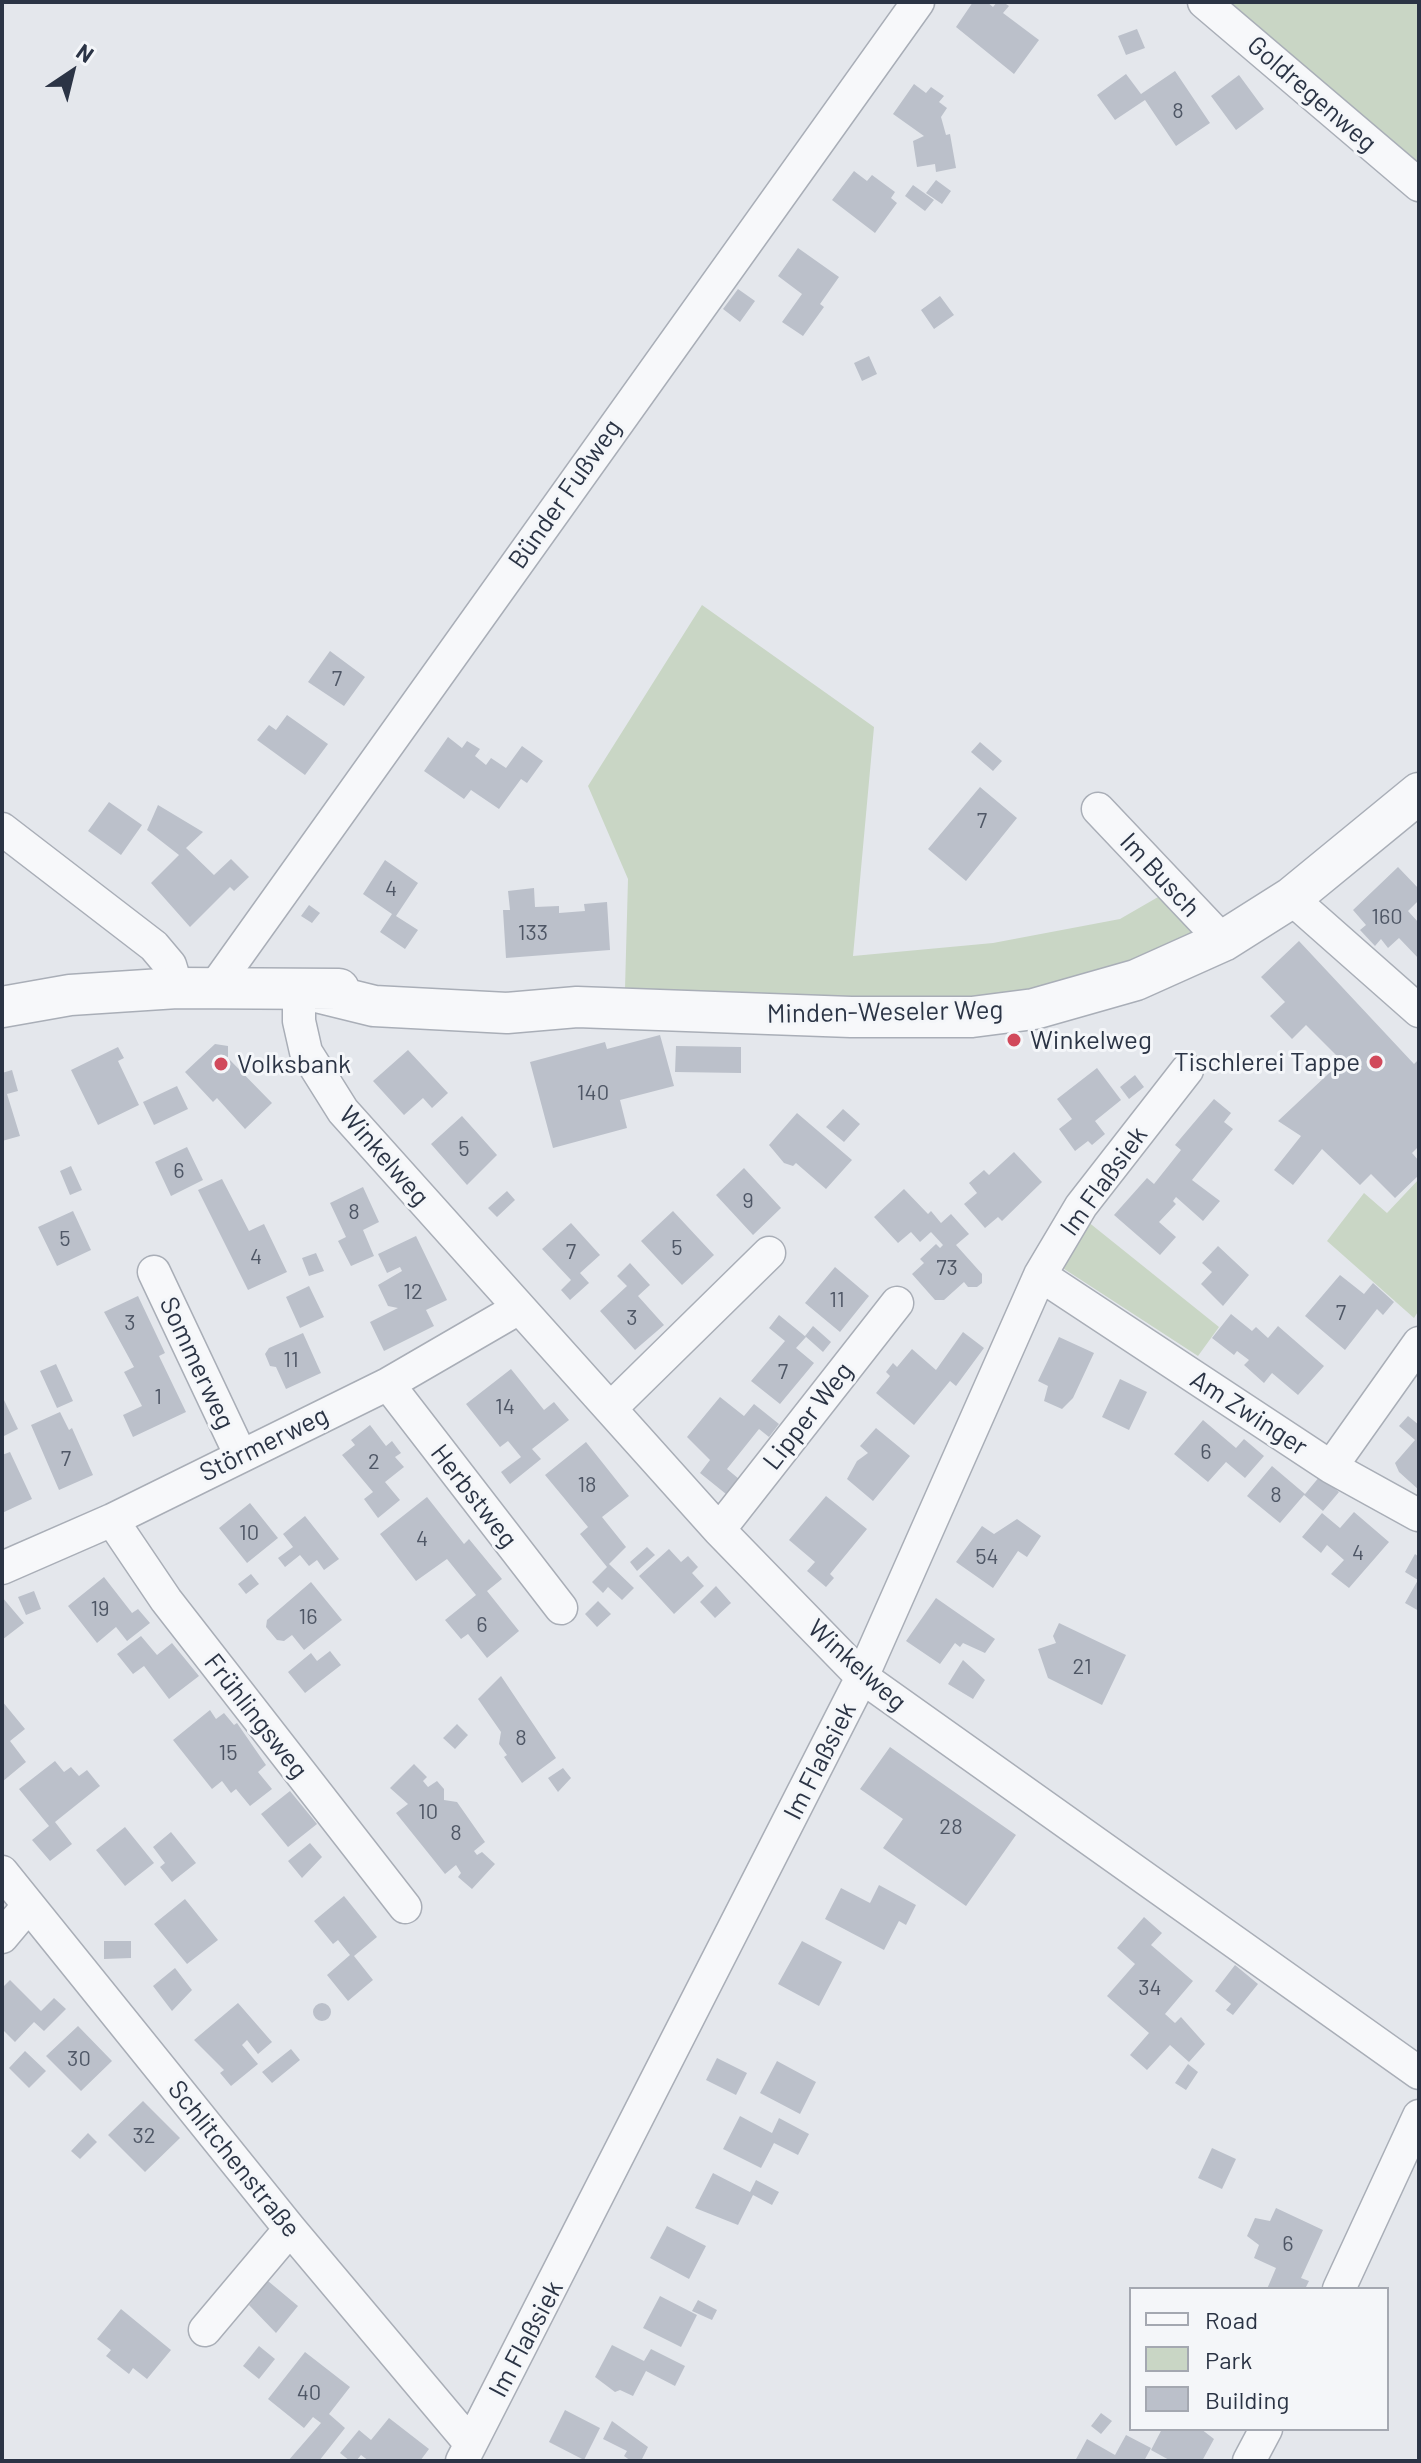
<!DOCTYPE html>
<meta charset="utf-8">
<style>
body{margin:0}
#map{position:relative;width:1421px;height:2463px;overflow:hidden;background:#e4e7ec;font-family:Barlow,sans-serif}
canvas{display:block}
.frame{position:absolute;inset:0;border:4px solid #2b3445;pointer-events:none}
.legend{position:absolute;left:1129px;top:2287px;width:260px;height:144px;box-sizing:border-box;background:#f4f6f9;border:2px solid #a4a8b1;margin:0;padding:10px 14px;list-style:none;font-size:24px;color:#2b3445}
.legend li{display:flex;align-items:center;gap:16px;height:40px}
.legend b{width:40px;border:2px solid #a4a8b1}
.north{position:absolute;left:32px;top:32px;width:80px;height:80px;-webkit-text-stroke:6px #f4f6f9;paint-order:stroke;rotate:35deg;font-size:22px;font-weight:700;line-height:32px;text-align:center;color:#2b3445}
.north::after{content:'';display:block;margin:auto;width:28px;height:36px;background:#2b3445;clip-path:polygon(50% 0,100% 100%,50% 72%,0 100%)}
</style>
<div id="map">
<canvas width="1421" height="2463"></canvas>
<div class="frame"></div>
<ul class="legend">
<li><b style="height:10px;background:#f7f8fa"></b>Road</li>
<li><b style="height:22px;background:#c9d6c5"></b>Park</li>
<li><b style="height:22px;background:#bbc0ca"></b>Building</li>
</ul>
<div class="north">N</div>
</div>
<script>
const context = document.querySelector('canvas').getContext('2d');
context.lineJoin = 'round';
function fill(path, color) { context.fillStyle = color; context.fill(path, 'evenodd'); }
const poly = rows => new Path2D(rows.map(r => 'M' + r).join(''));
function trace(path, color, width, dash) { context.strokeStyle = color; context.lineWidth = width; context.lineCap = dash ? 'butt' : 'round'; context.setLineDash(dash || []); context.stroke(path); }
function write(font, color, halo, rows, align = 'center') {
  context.font = font + ' Barlow,sans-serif'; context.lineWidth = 6; context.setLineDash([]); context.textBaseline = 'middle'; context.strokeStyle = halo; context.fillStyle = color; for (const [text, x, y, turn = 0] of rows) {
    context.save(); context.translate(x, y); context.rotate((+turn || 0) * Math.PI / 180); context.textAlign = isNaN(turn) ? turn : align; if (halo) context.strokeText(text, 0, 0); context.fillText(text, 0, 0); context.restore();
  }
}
const green = poly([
 [1229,2,1419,2,1419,169],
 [702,605,874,727,853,956,993,943,1120,919,1165,893,1202,934,1061,988,967,1002,849,1002,625,989,628,879,588,786],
 [1419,1179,1419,1310,1414,1318,1327,1241,1364,1193,1387,1213],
 [1087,1221,1219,1327,1198,1356,1055,1263]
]);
const building = poly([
 [973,2,987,2,993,7,997,2,1003,2,1009,6,1003,13,1039,40,1014,74,956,27],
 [1137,29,1145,48,1126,55,1118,36],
 [1175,71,1210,123,1176,146,1145,100,1115,120,1097,95,1126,74,1141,94],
 [1239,75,1264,109,1236,130,1211,96],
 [914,84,926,93,931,87,944,96,939,102,947,108,941,117,946,135,950,134,956,168,936,172,935,164,917,167,913,141,924,136,893,114],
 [854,171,867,181,872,175,895,192,891,198,897,203,875,233,832,200],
 [936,180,951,191,942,204,926,193],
 [913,185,934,200,925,211,905,196],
 [798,248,839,277,820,304,824,307,803,336,782,322,802,294,778,276],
 [738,289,755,301,740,322,723,309],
 [940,296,954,315,934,329,921,310],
 [869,356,877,374,862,381,854,363],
 [330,651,365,677,344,706,308,682],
 [287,715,328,744,305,775,257,740,269,725,276,730],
 [448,737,462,748,467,741,480,749,475,756,486,765,491,758,506,768,522,746,543,761,527,783,521,779,499,809,471,790,464,799,424,771],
 [980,742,1002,761,993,771,971,752],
 [980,787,1017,818,966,881,928,849],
 [109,802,142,825,121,855,88,831],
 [158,805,203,832,186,848,214,875,231,859,249,877,234,891,230,887,190,927,151,883,179,855,147,830],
 [385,860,418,883,396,916,418,930,405,949,380,932,392,914,363,894],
 [1398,867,1419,889,1419,900,1408,911,1419,923,1419,959,1399,938,1388,948,1381,939,1375,946,1360,930,1366,925,1353,910],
 [534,888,535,907,559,906,559,913,585,911,584,904,607,902,610,950,506,958,503,910,510,910,508,891],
 [309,905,320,913,312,923,301,916],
 [1299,941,1414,1064,1419,1059,1419,1146,1412,1153,1419,1161,1419,1175,1395,1198,1371,1174,1360,1185,1322,1149,1293,1185,1274,1170,1301,1136,1278,1121,1342,1061,1306,1025,1292,1039,1270,1016,1285,1002,1261,977],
 [660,1035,674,1086,620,1100,627,1128,553,1148,530,1062,605,1042,607,1049],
 [215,1044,228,1046,228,1058,272,1103,245,1129,217,1098,213,1102,185,1072],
 [676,1046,741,1047,741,1073,675,1072],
 [118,1047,124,1058,118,1061,139,1105,98,1125,71,1070],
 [408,1050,448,1093,432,1108,423,1098,404,1115,373,1081],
 [1097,1068,1121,1100,1095,1121,1105,1134,1092,1145,1088,1141,1075,1151,1059,1129,1072,1119,1057,1099],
 [12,1070,18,1091,7,1094,20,1136,2,1141,2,1073],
 [1135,1075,1144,1087,1129,1099,1120,1087],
 [177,1086,188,1109,154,1125,143,1102],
 [1214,1099,1231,1113,1224,1122,1233,1129,1192,1180,1220,1201,1203,1221,1176,1197,1173,1201,1176,1204,1159,1222,1176,1237,1160,1255,1114,1215,1147,1178,1154,1184,1181,1150,1175,1145],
 [843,1109,860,1124,844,1142,826,1127],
 [797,1113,852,1160,826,1189,796,1163,793,1166,784,1163,769,1145],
 [462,1116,497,1155,467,1185,431,1144],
 [187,1147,203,1180,171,1196,155,1162],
 [1014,1152,1042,1182,1002,1221,998,1217,985,1228,964,1204,977,1193,969,1183,984,1170,989,1175],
 [71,1166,82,1190,70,1195,60,1171],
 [744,1168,781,1208,753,1235,716,1195],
 [222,1179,249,1231,264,1224,287,1272,248,1290,198,1190],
 [363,1187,379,1222,363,1230,374,1256,351,1266,338,1241,346,1237,330,1203],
 [904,1189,928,1214,931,1211,941,1223,951,1214,969,1234,956,1245,982,1274,982,1283,977,1287,968,1287,964,1282,944,1300,935,1300,912,1274,924,1263,920,1259,936,1244,940,1248,943,1245,931,1232,920,1242,911,1232,898,1243,874,1217],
 [507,1191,515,1200,497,1217,488,1208],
 [73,1211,91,1250,57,1266,38,1227],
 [673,1211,714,1255,682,1285,641,1241],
 [571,1223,600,1255,580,1273,589,1283,570,1300,561,1290,571,1280,542,1249],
 [416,1236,447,1300,426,1310,434,1326,384,1351,370,1322,398,1308,388,1306,378,1285,402,1271,400,1267,387,1273,378,1254],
 [1218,1246,1249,1275,1223,1306,1201,1284,1212,1272,1202,1263],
 [316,1253,324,1271,309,1276,302,1258],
 [630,1263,650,1285,638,1296,664,1325,635,1350,600,1311,627,1286,617,1276],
 [835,1267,869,1296,840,1332,805,1303],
 [1340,1275,1364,1294,1373,1283,1394,1302,1383,1315,1377,1309,1345,1350,1305,1316],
 [309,1286,324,1317,300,1328,286,1297],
 [138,1296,165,1353,159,1356,186,1412,133,1437,123,1415,142,1406,124,1372,134,1367,104,1312],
 [1231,1314,1252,1331,1256,1327,1268,1338,1278,1326,1324,1366,1298,1395,1272,1373,1264,1383,1244,1365,1249,1360,1237,1351,1234,1355,1212,1338],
 [779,1315,806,1337,796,1348,814,1363,780,1404,751,1381,785,1341,769,1328],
 [813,1326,831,1342,823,1352,805,1336],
 [963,1332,984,1348,956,1386,950,1381,914,1425,876,1393,890,1376,886,1372,893,1363,897,1367,912,1349,936,1370],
 [303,1333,321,1373,286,1389,276,1367,270,1366,265,1354,269,1348],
 [1059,1337,1094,1353,1073,1398,1062,1409,1044,1401,1048,1386,1038,1381],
 [56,1364,73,1401,57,1408,40,1371],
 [511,1369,544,1410,554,1402,569,1420,532,1449,541,1459,510,1484,501,1472,521,1457,508,1441,500,1447,466,1404],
 [1120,1379,1147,1392,1129,1430,1102,1417],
 [720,1397,744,1416,754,1404,779,1424,769,1437,759,1429,727,1469,739,1479,726,1494,700,1473,710,1460,687,1437],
 [4,1400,18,1429,2,1437,2,1401],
 [60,1412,69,1430,72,1428,93,1475,59,1490,31,1425],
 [1408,1416,1419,1425,1419,1490,1399,1472,1395,1463,1415,1440,1399,1426],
 [1203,1420,1236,1448,1244,1439,1264,1456,1245,1478,1226,1462,1208,1482,1174,1454],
 [370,1425,386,1446,392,1441,401,1453,395,1457,404,1467,385,1482,400,1500,378,1518,364,1499,373,1492,342,1455,355,1445,351,1440],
 [876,1428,910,1456,873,1501,847,1479,857,1461,868,1453,860,1446],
 [586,1442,629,1496,602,1517,626,1547,609,1564,634,1588,622,1600,608,1587,603,1593,592,1582,607,1567,580,1534,588,1527,545,1475],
 [10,1452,32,1499,2,1513,2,1455],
 [1272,1466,1305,1494,1320,1476,1339,1492,1323,1511,1304,1495,1280,1523,1247,1496],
 [826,1496,867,1529,830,1574,834,1578,826,1587,807,1571,815,1562,789,1540],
 [427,1497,464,1544,469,1539,502,1579,487,1591,519,1631,487,1658,468,1634,461,1639,445,1620,476,1595,447,1559,416,1581,380,1534],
 [250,1503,278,1538,247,1563,219,1528],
 [1354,1512,1389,1542,1349,1588,1331,1574,1344,1560,1327,1545,1321,1553,1302,1537,1322,1513,1340,1528],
 [305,1516,339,1559,324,1570,317,1560,309,1566,300,1555,285,1567,278,1558,293,1547,283,1534],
 [1017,1519,1041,1536,1027,1557,1018,1551,993,1588,956,1562,982,1526,994,1534],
 [647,1547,655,1555,637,1571,630,1562],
 [669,1549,681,1562,688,1556,698,1567,692,1573,704,1586,674,1614,639,1576],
 [1415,1554,1419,1557,1419,1611,1405,1603,1418,1580,1405,1572],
 [251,1574,259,1584,246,1594,238,1584],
 [104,1577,132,1613,138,1609,150,1623,127,1641,116,1627,97,1643,68,1606],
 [311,1582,342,1620,304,1650,292,1635,284,1641,277,1640,266,1627,267,1620],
 [716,1586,731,1603,715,1618,700,1602],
 [34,1591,41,1609,26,1615,18,1597],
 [2,1597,24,1623,2,1640],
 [936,1598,995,1639,985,1653,963,1643,960,1647,955,1643,940,1664,906,1641],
 [598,1601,611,1614,597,1627,585,1614],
 [1059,1623,1126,1655,1102,1705,1048,1678,1038,1649,1056,1643,1053,1636],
 [141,1636,157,1655,172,1643,199,1676,169,1699,144,1666,133,1674,117,1654],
 [330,1651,341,1665,305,1693,288,1672,311,1653,317,1661],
 [963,1660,985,1680,973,1699,948,1684],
 [501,1676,556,1758,522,1783,504,1757,507,1755,499,1744,501,1732,478,1699],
 [2,1701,25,1729,10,1741,26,1762,2,1782],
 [210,1710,216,1719,224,1713,234,1725,237,1723,266,1765,258,1772,272,1789,250,1806,236,1789,231,1793,222,1781,212,1789,173,1740],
 [457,1724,468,1735,455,1749,443,1738],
 [890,1747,1016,1835,966,1906,883,1848,903,1819,860,1789],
 [55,1761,64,1772,71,1767,79,1776,87,1770,100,1786,55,1822,72,1844,50,1861,32,1840,49,1826,19,1789],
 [414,1764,427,1777,423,1781,428,1787,437,1781,444,1789,444,1800,457,1802,485,1842,474,1851,477,1855,482,1852,495,1864,472,1889,458,1877,461,1873,456,1865,445,1874,396,1813,408,1804,390,1788],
 [563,1768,571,1778,558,1792,548,1778],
 [290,1791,317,1824,288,1847,261,1814],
 [125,1827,154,1863,125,1886,96,1850],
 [171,1832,196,1863,172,1882,160,1867,165,1863,153,1847],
 [310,1843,322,1857,302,1878,288,1861],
 [879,1885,916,1905,906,1925,899,1921,884,1950,825,1919,841,1888,870,1903],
 [344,1896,377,1937,354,1956,373,1980,348,2001,327,1975,350,1955,338,1940,333,1944,314,1921],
 [185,1899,218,1940,187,1964,154,1924],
 [1144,1917,1162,1933,1151,1945,1193,1981,1165,2014,1175,2023,1181,2017,1205,2044,1189,2062,1170,2045,1147,2070,1130,2055,1149,2033,1107,1996,1135,1964,1117,1948],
 [104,1941,131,1941,131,1958,104,1959],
 [802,1941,842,1962,819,2006,778,1984],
 [1235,1965,1258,1984,1233,2015,1226,2010,1231,2004,1215,1991],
 [175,1968,192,1990,172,2011,153,1986],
 [10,1980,41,2011,54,1998,66,2009,44,2031,34,2022,15,2042,2,2029,2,1988],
 [238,2003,272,2042,258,2054,247,2040,242,2045,258,2064,231,2086,220,2073,224,2070,194,2040],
 '313 2012a9 9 0 1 1 18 0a9 9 0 1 1-18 0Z',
 [78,2026,112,2061,81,2091,46,2056],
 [291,2049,300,2060,272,2083,262,2072],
 [25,2051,46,2071,29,2088,9,2068],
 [717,2058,747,2073,736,2095,706,2080],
 [777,2061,816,2082,800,2114,760,2093],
 [1188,2064,1198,2072,1186,2090,1175,2083],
 [143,2101,180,2138,145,2172,108,2135],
 [740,2116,772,2133,779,2118,809,2134,798,2155,774,2143,761,2168,723,2149],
 [88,2133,97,2142,80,2159,71,2151],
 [1212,2148,1236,2159,1222,2189,1198,2178],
 [713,2173,750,2192,756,2180,779,2192,772,2205,753,2195,738,2225,695,2208],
 [1276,2208,1323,2230,1301,2278,1309,2281,1305,2289,1267,2289,1276,2268,1254,2258,1259,2245,1247,2236,1255,2218,1270,2221],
 [667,2226,706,2246,689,2279,650,2258],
 [268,2281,298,2306,276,2333,249,2305],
 [660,2296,697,2315,681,2347,643,2328],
 [698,2300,717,2310,712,2320,692,2311],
 [121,2309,171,2350,147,2379,133,2368,129,2374,106,2356,111,2350,97,2339],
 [612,2345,644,2361,651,2349,685,2366,675,2386,646,2371,633,2396,620,2390,615,2392,595,2377],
 [259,2346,275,2359,259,2379,243,2366],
 [305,2352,350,2387,329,2414,345,2428,319,2461,288,2461,321,2423,313,2417,304,2428,268,2399],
 [565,2410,600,2428,584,2460,549,2442],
 [1101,2413,1112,2421,1101,2434,1091,2426],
 [389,2418,429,2449,420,2461,369,2461,361,2455,356,2461,350,2461,340,2453,359,2430,371,2440],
 [612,2421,648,2447,641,2461,631,2461,624,2456,627,2451,603,2439],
 [1162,2429,1201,2429,1214,2439,1202,2461,1171,2461,1151,2450],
 [1126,2435,1151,2448,1144,2461,1075,2461,1087,2439,1115,2455]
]);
const minor = poly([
 [1204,2,1419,185],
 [1098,809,1223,941],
 [2,829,154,946,170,965,177,988],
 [1291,898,1419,1011],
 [214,988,918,2],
 [299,991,299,1021,306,1052,343,1111,719,1530,862,1677,1419,2073],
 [154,1272,240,1454],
 [1040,1275,1331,1467,1419,1343],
 [388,1384,561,1608],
 [611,1408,769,1253],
 [1331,1467,1418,1515],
 [112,1520,166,1600,405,1907],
 [719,1530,897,1303],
 [2,1568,112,1520,388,1384,519,1308],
 [2,1872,290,2229,470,2443],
 [2,1937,28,1906],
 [1339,2289,1419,2116],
 [205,2330,290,2229],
 [462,2461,862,1677,1040,1275,1081,1206,1187,1070],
 [1249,2461,1266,2429]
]);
const tertiary = poly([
 [313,991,374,1006,507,1013,577,1007,851,1017,972,1017,1034,1009,1136,980,1223,941,1291,898,1419,793],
 [2,1007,70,995,177,988,339,989]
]);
const markers = [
 [1014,1040,8,"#d1495b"],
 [1376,1062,8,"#d1495b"],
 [221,1064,8,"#d1495b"]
];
const numberNames = [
 ["8",1178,111],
 ["7",337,679],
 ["7",982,821],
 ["4",391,889],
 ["160",1387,917],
 ["133",533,933],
 ["140",593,1093],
 ["5",464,1149],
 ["6",179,1171],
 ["9",748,1201],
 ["8",354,1212],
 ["5",65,1239],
 ["5",677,1248],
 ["7",571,1252],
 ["4",256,1257],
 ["73",947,1268],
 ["12",413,1292],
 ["11",837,1300],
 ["7",1341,1313],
 ["3",632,1318],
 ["3",130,1323],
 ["11",291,1360],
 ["7",783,1372],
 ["1",158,1397],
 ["14",505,1407],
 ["6",1206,1452],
 ["7",66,1459],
 ["2",374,1462],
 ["18",587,1485],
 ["8",1276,1495],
 ["10",249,1533],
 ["4",422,1539],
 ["4",1358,1553],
 ["54",987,1557],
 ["19",100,1609],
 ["16",308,1617],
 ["6",482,1625],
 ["21",1082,1667],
 ["8",521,1738],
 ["15",228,1753],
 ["10",428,1812],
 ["28",951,1827],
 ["8",456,1833],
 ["34",1150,1988],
 ["30",79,2059],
 ["32",144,2136],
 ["6",1288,2244],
 ["40",309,2393]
];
const streetNames = [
 ["Goldregenweg",1312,94,41],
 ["Bünder Fußweg",565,494,-55],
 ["Im Busch",1160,875,47],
 ["Minden-Weseler Weg",885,1012,-1],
 ["Winkelweg",384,1156,49],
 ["Im Flaßsiek",1104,1181,-54],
 ["Sommerweg",197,1363,65],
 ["Am Zwinger",1249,1413,33],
 ["Lipper Weg",808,1416,-52],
 ["Störmerweg",264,1444,-26],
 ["Herbstweg",474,1496,52],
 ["Winkelweg",857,1665,42],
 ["Frühlingsweg",256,1716,52],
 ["Im Flaßsiek",820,1761,-63],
 ["Schlitchenstraße",234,2159,51],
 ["Im Flaßsiek",526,2339,-62]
];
const poiNames = [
 ["Winkelweg",1030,1040],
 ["Tischlerei Tappe",1360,1062,"right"],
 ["Volksbank",237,1064]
];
fill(green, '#c9d6c5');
fill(building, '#bbc0ca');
trace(minor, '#a9aeb7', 35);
trace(tertiary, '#a9aeb7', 43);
trace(minor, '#f7f8fa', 32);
trace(tertiary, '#f7f8fa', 40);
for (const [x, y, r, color] of markers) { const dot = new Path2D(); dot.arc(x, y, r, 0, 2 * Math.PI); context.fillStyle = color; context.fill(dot); trace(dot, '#f4f6f9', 3); }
write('22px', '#4f5766', null, numberNames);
write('26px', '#2b3445', '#f4f6f9', streetNames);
write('26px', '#2b3445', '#f4f6f9', poiNames, 'left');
</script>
